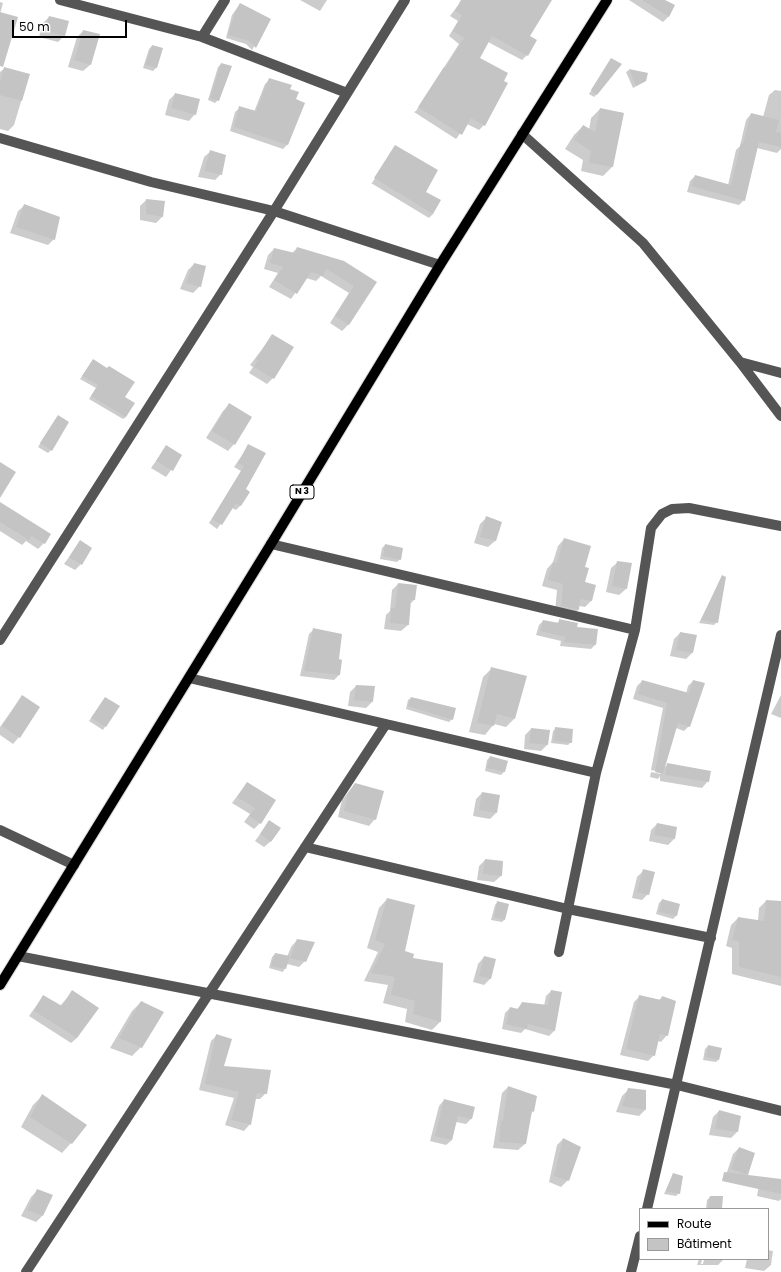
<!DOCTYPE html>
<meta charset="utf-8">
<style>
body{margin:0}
#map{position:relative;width:781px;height:1272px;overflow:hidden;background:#fff;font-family:Poppins,sans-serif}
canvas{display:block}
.legend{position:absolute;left:639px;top:1208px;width:130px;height:52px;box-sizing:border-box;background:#fff;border:1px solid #999;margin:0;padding:5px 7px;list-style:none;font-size:12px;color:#000}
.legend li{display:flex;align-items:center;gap:8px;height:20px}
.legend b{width:20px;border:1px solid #999}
.scale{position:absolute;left:12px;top:20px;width:115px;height:18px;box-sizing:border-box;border:2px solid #000;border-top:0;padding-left:5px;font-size:12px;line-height:14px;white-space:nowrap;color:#000;-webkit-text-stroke:3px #fff;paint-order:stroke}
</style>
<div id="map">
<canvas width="781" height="1272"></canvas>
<ul class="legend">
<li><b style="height:5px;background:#000"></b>Route</li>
<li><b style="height:11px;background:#c4c4c4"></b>Bâtiment</li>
</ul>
<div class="scale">50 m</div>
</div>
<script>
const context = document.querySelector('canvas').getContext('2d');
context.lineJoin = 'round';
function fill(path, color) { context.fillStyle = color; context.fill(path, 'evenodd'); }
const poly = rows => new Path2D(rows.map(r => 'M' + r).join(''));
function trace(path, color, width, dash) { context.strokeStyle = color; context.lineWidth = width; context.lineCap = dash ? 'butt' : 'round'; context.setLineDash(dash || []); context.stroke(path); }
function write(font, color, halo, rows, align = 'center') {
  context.font = font + ' Poppins,sans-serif'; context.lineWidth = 3.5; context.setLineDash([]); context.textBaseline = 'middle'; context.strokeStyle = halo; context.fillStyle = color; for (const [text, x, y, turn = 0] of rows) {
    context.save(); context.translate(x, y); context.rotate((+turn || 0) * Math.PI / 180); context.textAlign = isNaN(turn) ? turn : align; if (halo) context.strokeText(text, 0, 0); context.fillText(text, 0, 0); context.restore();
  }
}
const shadow = poly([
 [300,0,327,0,320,11],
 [462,0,551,0,529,36,527,55,522,60,488,42,478,58,484,125,479,130,467,124,456,139,414,112,416,111,459,44,449,36,458,21,450,16],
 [629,0,663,0,674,5,668,17,663,22],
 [0,2,3,3,0,14],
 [240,4,270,19,252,50,246,44,226,38,232,15],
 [49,17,64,36,58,42,39,37,43,23],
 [83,31,98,35,90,65,83,71,68,67,77,37],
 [152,46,162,49,156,68,153,71,143,68,149,49],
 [611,59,597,94,594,97,589,94],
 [221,64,218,100,215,103,208,100,218,67],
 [5,68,29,75,14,125,8,131,0,129,0,72],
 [629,70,647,73,646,81,633,88,626,72],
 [270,79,289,89,295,100,288,144,283,149,230,131,235,112,240,108,254,112,265,84],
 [775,90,781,91,781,149,777,153,757,148,744,200,739,205,687,192,690,181,695,176,728,185,736,150,740,146,746,120,751,114,763,117,769,95],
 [175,94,195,114,189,121,165,115,169,100],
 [600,109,623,113,612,167,603,176,581,171,583,160,565,149,574,135,583,126,589,130,591,118],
 [395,146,425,192,433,214,429,218,371,183,372,183],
 [211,151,221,174,215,180,198,177,204,157],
 [146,200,164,202,162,217,156,223,140,220,140,206],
 [25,205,54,239,48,245,10,233,18,211],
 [297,248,376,282,348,325,342,331,330,323,349,293,321,276,316,281,306,278,291,299,269,287,278,273,264,269,268,255,274,249,291,254],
 [194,264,200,286,193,293,180,289,188,270],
 [273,335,273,378,267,384,249,373,253,367,250,365],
 [93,360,124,398,126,417,123,419,89,399,96,388,80,379],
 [229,405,234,444,228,451,206,438,223,411],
 [56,419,51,450,48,453,38,447],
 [249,445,244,489,249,492,240,506,236,510,232,508,217,529,209,523,241,471,234,467],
 [166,447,181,456,166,477,151,468],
 [0,504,44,543,38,549,26,541,22,545,0,531],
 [486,518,500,522,495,541,488,547,474,543,480,524],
 [564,539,584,568,584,583,595,586,591,601,585,607,579,606,578,610,572,616,555,612,557,590,542,586,547,569,553,562,558,546],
 [80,542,81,564,75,570,64,564],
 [385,545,400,559,397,562,380,559,382,548],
 [618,562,626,589,619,595,606,592,611,568],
 [722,577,717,622,714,625,699,623],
 [398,584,414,600,410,604,408,625,401,631,384,629,386,615,390,611,392,590],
 [560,620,576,628,595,645,591,649,560,646,561,641,536,635,539,625,543,621,556,624],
 [314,629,338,660,339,675,334,680,300,676,309,634],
 [680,633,696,636,692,653,686,659,670,656,674,639],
 [492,668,514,719,506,727,494,724,485,735,469,732,483,677],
 [642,681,686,694,688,686,693,681,689,726,684,731,676,728,664,768,668,764,708,781,702,788,660,781,660,776,658,779,650,777,651,772,661,774,661,772,651,770,663,708,633,699,637,686],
 [356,686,372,702,366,708,348,706,350,692],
 [781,695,781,718,771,714],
 [22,696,19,737,13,744,0,735,0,727],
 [105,698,118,706,103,730,89,721],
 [411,698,452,719,449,722,406,709,408,700],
 [556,728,571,742,568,745,551,743,553,731],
 [531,729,547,745,541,751,524,749,525,735],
 [490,757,507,761,504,772,501,775,485,771,487,760],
 [247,783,260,823,254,829,244,822,250,814,232,803],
 [355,784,375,819,369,826,338,817,342,800],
 [482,793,496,813,490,819,473,816,476,799],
 [269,822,271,841,264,847,255,841],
 [657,824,674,839,668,845,649,841,651,830],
 [485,860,501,876,494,882,477,880,479,866],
 [643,871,648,894,642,900,632,898,637,877],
 [387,899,403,951,412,959,442,964,440,1022,432,1030,405,1022,407,1009,383,1003,388,985,364,981,378,952,367,948,379,908],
 [662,900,679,904,676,916,673,919,656,914,659,903],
 [766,901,781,902,781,986,732,974,732,948,726,946,731,925,738,918,758,921,759,908],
 [497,903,505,919,502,922,491,920,495,905],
 [297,940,305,961,299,967,287,964,283,972,269,968,272,957,275,954,287,957,291,947],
 [484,957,490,979,484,985,473,982,478,964],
 [73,991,77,1038,71,1043,29,1016,43,996,60,1006],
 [551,991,561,993,554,1031,549,1036,525,1029,521,1033,502,1029,505,1013,510,1008,516,1010,523,1003,544,1006,546,996],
 [640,996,659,1000,662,997,667,1035,661,1042,658,1041,654,1055,648,1061,620,1055,634,1002],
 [141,1002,141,1047,132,1056,110,1048,132,1011],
 [217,1035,223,1067,266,1093,260,1099,255,1099,250,1124,244,1131,225,1125,234,1098,199,1090,211,1041],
 [708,1046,718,1060,716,1062,703,1060,705,1049],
 [508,1087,533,1111,530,1115,525,1144,518,1150,493,1148,502,1093],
 [629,1089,645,1110,639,1116,616,1112,622,1096],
 [42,1096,71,1143,62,1153,21,1127,33,1105],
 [444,1100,474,1107,471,1119,466,1124,456,1122,452,1140,446,1145,430,1141,439,1106],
 [719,1111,737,1132,731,1138,709,1135,713,1117],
 [563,1139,568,1180,561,1187,549,1182,557,1145],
 [739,1148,747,1175,741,1181,726,1175,733,1154],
 [673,1174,679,1193,676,1196,664,1194],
 [781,1180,781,1199,779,1201,757,1196,759,1185],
 [37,1191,52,1196,42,1216,36,1222,21,1216,31,1197],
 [710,1197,721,1209,706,1209,707,1200],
 [768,1250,773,1251,771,1265,764,1271,745,1268,747,1259,768,1259],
 [699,1259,702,1259,701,1264,703,1264,704,1259,724,1259,718,1265,697,1265]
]);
const building = poly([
 [461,0,552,0,530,36,537,40,528,56,492,36,480,58,508,73,504,81,508,83,485,126,471,118,462,135,418,107,444,67,445,68,464,38,453,31,462,15,455,11],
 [642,0,665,0,675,5,669,17],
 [240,3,271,19,256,48,249,41,228,35,235,12],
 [0,12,18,17,3,67,0,66],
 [49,16,69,21,65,36,45,31],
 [83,30,100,34,91,65,74,60],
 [152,45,163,48,157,68,145,65],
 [611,58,622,64,597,95,591,90],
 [221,63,232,66,219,101,210,98],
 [4,67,30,74,22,101,0,95,0,82],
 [629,69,648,73,646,81,636,86],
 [269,78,292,85,290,89,299,92,296,99,305,103,288,145,234,127,239,106,256,111],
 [175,93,200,99,196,115,171,108],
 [600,108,624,113,613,167,589,163,591,151,574,140,583,125,595,132],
 [751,113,779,120,776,132,781,133,781,147,759,142,745,201,691,186,695,175,731,185,741,143,743,144],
 [395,145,438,170,426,192,441,200,433,214,374,178],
 [210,150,226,155,222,175,204,171],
 [146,199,165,201,163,217,146,214],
 [24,204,60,217,55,240,16,227],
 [297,247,344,261,377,282,349,325,335,316,354,286,326,269,323,276,311,272,297,294,274,280,283,267,270,263,274,248,295,253],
 [194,263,206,266,201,287,186,283],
 [272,334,294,347,274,379,254,367,258,360,256,359],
 [93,359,107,368,109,366,135,382,125,397,135,403,126,417,91,396,98,385,82,376],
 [229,403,252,417,235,445,212,431],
 [58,415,69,422,52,451,40,443],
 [248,444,266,453,246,489,250,492,241,506,236,503,222,525,212,519,244,466,238,463],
 [166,445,182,455,173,471,156,461],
 [0,462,16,472,0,498],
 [0,502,51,534,45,544,31,536,29,540,0,522],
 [486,516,502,522,496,541,480,537],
 [564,538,591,546,585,567,589,568,585,582,596,585,592,601,580,599,579,610,561,606,563,584,548,580,553,562,557,563],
 [80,540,92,548,82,565,69,557],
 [385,544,403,548,401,560,383,556],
 [617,561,632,563,627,589,612,586],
 [722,575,726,577,718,623,701,620],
 [398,583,417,585,415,600,411,600,409,625,390,623,391,608,395,608],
 [559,619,578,623,577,627,598,629,596,645,564,642,565,637,540,631,543,620,559,623],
 [313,628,342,634,339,659,342,660,340,675,304,671],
 [680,632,697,635,693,653,676,650],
 [491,667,527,676,515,719,497,714,494,726,477,723],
 [642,680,689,693,693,680,705,683,690,727,678,723,663,774,655,772,667,703,638,694],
 [356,685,375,686,373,702,354,700],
 [22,695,40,707,20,738,2,726],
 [105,697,120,706,106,727,91,718],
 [411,697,456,708,453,720,408,706],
 [555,727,573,729,572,743,554,741],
 [531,728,550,730,548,745,529,743],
 [490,756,508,761,505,772,487,768],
 [667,763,711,771,709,782,665,775],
 [247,782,276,800,261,824,249,816,255,808,237,797],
 [355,783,384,791,376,820,344,811,348,793],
 [482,792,500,795,497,813,479,810],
 [269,820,281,828,271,842,260,834],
 [657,823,677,827,675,839,654,835],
 [485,859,503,861,502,876,483,874],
 [643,869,655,872,649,895,637,892],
 [387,898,415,905,405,951,414,954,413,958,443,963,441,1022,413,1014,415,1001,391,995,395,977,371,973,385,944,375,940],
 [662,899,680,904,677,916,659,912],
 [766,900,781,901,781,977,739,967,739,941,732,940,738,917,764,921],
 [497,901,509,904,505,920,494,917],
 [297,939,315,942,306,962,290,958],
 [275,953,290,956,286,969,271,966],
 [484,956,496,959,491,979,479,976],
 [72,990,99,1008,77,1038,34,1011,43,995,62,1006],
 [551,990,562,992,555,1031,528,1024,527,1029,506,1024,510,1007,518,1009,522,1002,548,1005],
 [639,995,661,1000,662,996,676,1001,668,1036,660,1034,655,1056,626,1049],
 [141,1001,164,1012,142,1048,119,1038],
 [216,1034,232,1039,224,1066,271,1070,267,1094,257,1093,251,1125,231,1120,239,1092,205,1084],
 [708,1045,722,1048,719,1060,706,1057],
 [508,1086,537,1096,534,1112,532,1111,526,1144,499,1142,501,1120,503,1121],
 [628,1088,646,1090,646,1110,622,1106],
 [42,1094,87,1125,72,1144,30,1117],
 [444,1099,475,1107,472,1119,458,1116,452,1140,435,1136],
 [719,1110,741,1116,738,1132,715,1129],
 [563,1138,581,1147,569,1181,554,1176],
 [739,1147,755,1153,748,1175,731,1169],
 [724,1172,781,1179,781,1194,722,1181],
 [673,1173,683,1176,680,1194,666,1191],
 [37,1189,53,1195,43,1216,27,1210],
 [710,1196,723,1196,722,1209,708,1209]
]);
const minor = poly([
 [60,0,202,37,347,93],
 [202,37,225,0],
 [522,134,643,243,740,362,781,416],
 [0,138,151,182,274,211,440,265],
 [740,362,781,373],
 [271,544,635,630],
 [0,640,274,211,405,0],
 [189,678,596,773],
 [0,830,74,865],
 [305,847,568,909,711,938],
 [559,952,596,773,635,630,651,528,662,514,672,509,689,508,781,526],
 [18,956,677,1085,781,1111],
 [647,1209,781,635],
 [26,1272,386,724],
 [631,1272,640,1236]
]);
const major = poly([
 [0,985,271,544,440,265,607,0]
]);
const shields = [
 [302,492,24]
];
const shieldNames = [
 ["N 3",302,492]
];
fill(shadow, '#0003');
fill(building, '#c4c4c4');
trace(major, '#dbdbdb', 12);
trace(minor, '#555', 10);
trace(major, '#000', 10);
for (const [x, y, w] of shields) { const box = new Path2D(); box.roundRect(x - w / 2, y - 7, w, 14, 3); context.fillStyle = '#fff'; context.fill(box); trace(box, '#000', 1); }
write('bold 9px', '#000', null, shieldNames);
</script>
